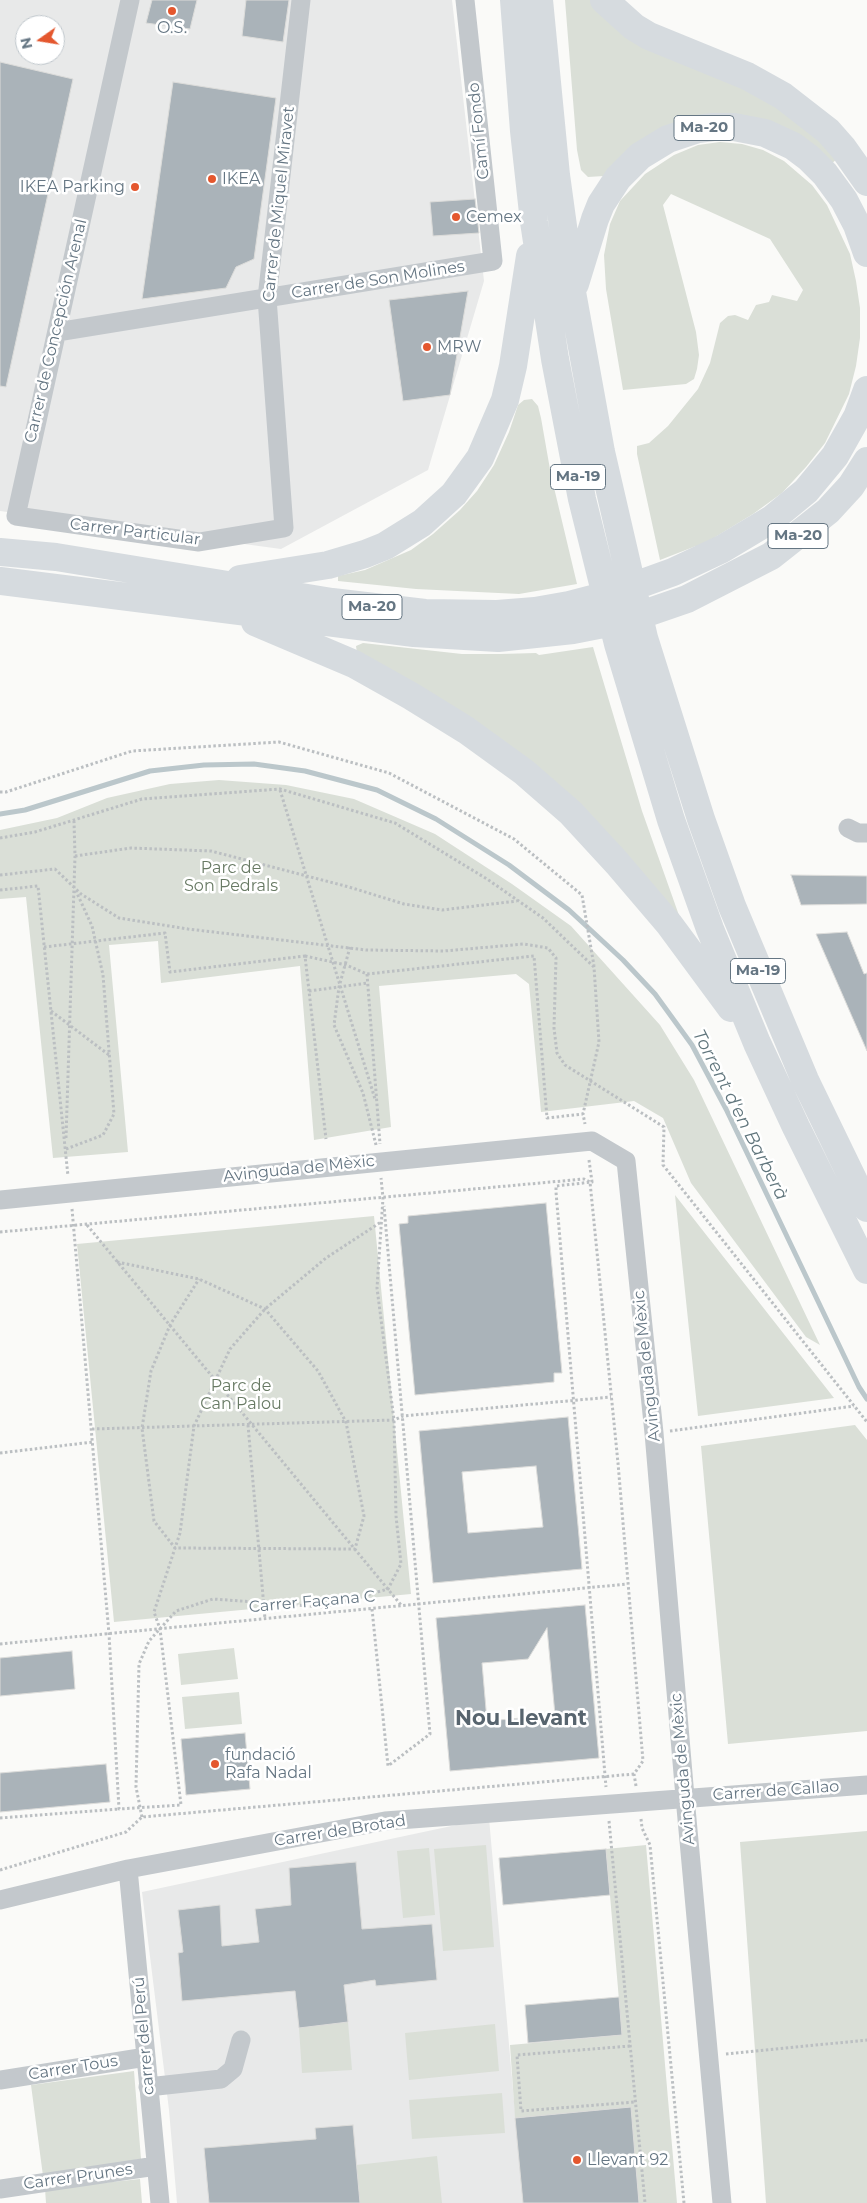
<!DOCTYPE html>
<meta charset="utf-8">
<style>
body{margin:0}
#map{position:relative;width:867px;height:2203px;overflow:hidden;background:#fafaf8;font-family:Montserrat,sans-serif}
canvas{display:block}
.north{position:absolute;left:15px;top:15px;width:50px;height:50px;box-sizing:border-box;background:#fff;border:1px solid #c1c8cd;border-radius:50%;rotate:257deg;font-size:14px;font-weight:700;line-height:20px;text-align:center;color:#657683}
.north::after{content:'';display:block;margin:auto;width:18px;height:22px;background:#e4572e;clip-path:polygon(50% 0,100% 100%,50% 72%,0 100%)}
</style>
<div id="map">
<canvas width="867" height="2203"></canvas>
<div class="north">N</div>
</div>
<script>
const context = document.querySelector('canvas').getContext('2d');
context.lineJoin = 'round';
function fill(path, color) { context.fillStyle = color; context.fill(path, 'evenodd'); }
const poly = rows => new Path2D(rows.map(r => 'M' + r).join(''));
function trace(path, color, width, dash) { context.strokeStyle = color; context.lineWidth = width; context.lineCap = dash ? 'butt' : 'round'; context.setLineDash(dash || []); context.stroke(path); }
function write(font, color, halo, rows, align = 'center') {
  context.font = font + ' Montserrat,sans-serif'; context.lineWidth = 5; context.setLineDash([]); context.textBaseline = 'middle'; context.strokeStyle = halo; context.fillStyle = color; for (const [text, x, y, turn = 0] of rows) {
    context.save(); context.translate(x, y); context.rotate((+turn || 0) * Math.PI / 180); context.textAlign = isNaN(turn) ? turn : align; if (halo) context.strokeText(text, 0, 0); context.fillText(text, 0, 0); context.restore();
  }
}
const built = poly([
 [0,0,452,0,484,281,428,470,281,549,0,511],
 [25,25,55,25,55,55,25,55],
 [489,1818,523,2203,177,2203,169,2110,142,1892]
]);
const green = poly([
 [565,0,590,0,594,6,743,86,796,118,837,159,831,164,752,117,604,176,588,177,581,170,577,150],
 [720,142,742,144,763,150,784,161,812,185,827,205,850,254,856,281,860,308,860,338,856,366,849,394,825,443,806,467,782,493,753,514,699,547,696,546,660,560,637,454,637,446,649,443,668,426,698,389,710,363,720,323,728,316,735,315,748,320,756,305,769,302,772,295,797,301,803,290,770,239,671,194,663,205,696,332,699,355,697,369,694,379,686,384,623,390,606,289,604,255,610,224,620,201,645,174,674,155,698,145],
 [532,399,538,406,541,418,551,475,577,584,519,594,416,589,338,581,338,576,365,570,411,550,433,534,460,510,477,491,494,465,509,432,518,405,524,400],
 [363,643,462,654,500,654,536,653,539,655,593,647,642,811,681,921,661,899,357,653,356,646],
 [219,780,286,785,354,799,435,834,512,884,571,926,660,1025,694,1080,820,1345,806,1337,691,1183,663,1118,634,1101,541,1112,529,984,516,974,379,986,391,1127,314,1140,300,966,161,983,158,941,109,945,128,1152,53,1158,26,897,0,899,0,830,57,818,107,798,170,784],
 [675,1195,834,1398,698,1416],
 [374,1216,411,1594,114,1622,77,1244],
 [855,1425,867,1440,867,1731,728,1744,701,1446],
 [234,1648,238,1679,181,1685,178,1654],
 [239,1692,242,1724,185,1729,182,1697],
 [867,1831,867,2203,766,2203,740,1842],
 [486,1845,494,1947,443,1951,434,1849],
 [646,1845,677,2203,639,2203,631,2107,515,2118,510,2045,622,2035,606,1849],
 [429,1848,435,1915,403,1918,397,1851],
 [348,2022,352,2070,302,2073,299,2028],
 [495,2024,499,2071,409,2080,405,2033],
 [134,2071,141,2159,43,2176,31,2085],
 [502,2093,505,2133,412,2139,409,2100],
 [437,2156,442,2203,360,2203,356,2165],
 [140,2179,142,2203,46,2203,45,2189]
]);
const stream = poly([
 [0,814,25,810,150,771,204,765,254,764,305,771,377,790,436,819,509,865,569,910,623,960,655,994,692,1045,726,1109,859,1387,867,1399]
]);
const building = poly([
 [152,0,197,0,190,29,146,23,152,0],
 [246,0,289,0,283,42,242,36,246,0],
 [0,62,73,79,6,387,0,386,0,62],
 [173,82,276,98,254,259,236,267,226,288,142,299,173,82],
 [475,199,479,233,433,236,430,202,475,199],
 [468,291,450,395,403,401,389,300,468,291],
 [791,875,867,876,867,904,801,905,791,875],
 [847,932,864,974,867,973,867,1051,816,934,847,932],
 [546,1203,562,1373,554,1373,554,1382,415,1395,399,1224,408,1223,408,1216,546,1203],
 [568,1417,582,1569,433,1583,419,1431,568,1417],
 [536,1466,543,1527,468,1533,462,1472,536,1466],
 [585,1605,599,1758,450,1771,436,1618,585,1605],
 [547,1628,555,1715,487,1721,482,1663,528,1659,547,1628],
 [72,1651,75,1689,0,1696,0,1658,72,1651],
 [245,1733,250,1789,186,1795,181,1739,245,1733],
 [106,1764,110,1802,0,1812,0,1773,106,1764],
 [606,1849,610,1895,503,1905,499,1858,606,1849],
 [356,1862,362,1929,432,1924,437,1980,376,1986,375,1980,344,1985,348,2022,299,2028,295,1991,182,2001,178,1953,183,1952,178,1910,220,1905,222,1946,259,1942,255,1909,291,1905,289,1868,356,1862],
 [619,1997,622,2035,528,2043,525,2005,619,1997],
 [631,2107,639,2203,523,2203,515,2118,631,2107],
 [353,2125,360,2203,209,2203,204,2148,316,2139,315,2128,353,2125]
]);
const path = poly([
 [280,790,375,1099],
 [0,792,6,792,132,751,279,742,389,773,514,839,582,895,594,966],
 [0,838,35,832,142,799,280,789,395,823,487,879,543,918,594,967,599,1042,583,1114],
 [75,856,131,848,211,851,349,887,404,904,442,910,517,901],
 [0,875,55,869,81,894,119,918,188,929,366,950,444,951,524,944,548,948,556,958,554,1028,557,1053,565,1065,664,1127,663,1165,867,1422],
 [0,890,38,886,68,1176],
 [44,947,165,933,170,972,305,956,326,1139],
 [350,947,339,987,334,1025,363,1093,376,1145],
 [305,956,346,965,367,974,534,956,547,1118,583,1114,585,1124],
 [367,974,380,1144],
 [309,991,368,983],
 [51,1011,109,1055],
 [66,1138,75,856,74,821],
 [66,1149,103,1135,114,1114,103,975,92,926,76,891],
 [589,1160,592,1182,556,1186,556,1192,606,1787],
 [72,1209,109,1634,119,1809,181,1805,160,1629,154,1612,180,1533,194,1426,230,1349,265,1309,326,1258,381,1222],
 [87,1225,401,1605],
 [0,1232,584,1179,590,1182,618,1463,643,1761,634,1774,636,1786],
 [117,1262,199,1279,265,1309,318,1371,346,1422,364,1516,355,1549,175,1548,154,1521,142,1428,151,1371,170,1325,199,1279],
 [248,1425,265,1619],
 [92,1429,394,1420,403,1416,611,1397],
 [670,1431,854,1406],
 [0,1453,93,1442],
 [372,1609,388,1766,430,1734,384,1206],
 [0,1644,627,1584],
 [142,1817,136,1787,139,1664,149,1641,176,1611,213,1599,324,1607,388,1589,401,1564,396,1516,394,1420,377,1288,383,1198,381,1178],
 [0,1818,119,1809],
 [641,1819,642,1828,650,1845,684,2203],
 [609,1821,645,2203],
 [0,1870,126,1832,142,1817,634,1774],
 [630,2046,517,2055,521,2111,635,2102],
 [726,2054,867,2040]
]);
const minor = poly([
 [130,0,16,516,199,542,284,528,267,298,301,0],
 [57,332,493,261,465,0],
 [848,828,858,833,867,833],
 [0,1200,592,1141,626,1161,654,1433,685,1797,722,2203],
 [128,1869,160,2203],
 [0,1900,128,1869,385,1821,867,1785],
 [0,2080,146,2057],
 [148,2087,221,2079,233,2069,241,2040],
 [0,2189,156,2166]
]);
const highway = poly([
 [514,0,524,131,534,222,555,359,582,499,618,644,671,820,710,929,757,1043,796,1127,867,1270],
 [539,0,556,175,572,292,601,452,644,638,701,819,732,906,805,1080,867,1208],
 [604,0,634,27,649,36,747,76,783,96,828,131,843,148,867,182],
 [575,284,595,219,601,204,618,178,640,156,668,139,698,129,713,127,734,127,765,133,793,146,809,158,825,174,844,200,857,225,867,253],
 [0,552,56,557,332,602,425,613,497,614,535,611,569,605,615,593,673,572,722,549,772,519,806,491,835,456,857,417,867,390],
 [240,579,328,565,365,554,385,546,422,523,454,494,480,458,505,400,513,366,530,256],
 [0,581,414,633,498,638,573,630,629,619,687,599,771,556,828,511,851,486,867,461],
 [255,622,354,664,411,696,466,730,524,772,571,813,617,863,669,924,731,1008]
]);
const markers = [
 [172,11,5,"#e4572e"],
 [212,179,5,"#e4572e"],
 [135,187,5,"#e4572e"],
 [456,217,5,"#e4572e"],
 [427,347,5,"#e4572e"],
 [215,1764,5,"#e4572e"],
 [577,2160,5,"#e4572e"]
];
const shields = [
 [704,128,60],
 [578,477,55],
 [798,536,60],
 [372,607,60],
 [758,971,55]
];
const shieldNames = [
 ["Ma-20",704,128],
 ["Ma-19",578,477],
 ["Ma-20",798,536],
 ["Ma-20",372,607],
 ["Ma-19",758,971]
];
const poiNames = [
 ["O.S.",172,28,"center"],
 ["IKEA",222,179],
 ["IKEA Parking",125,187,"right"],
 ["Cemex",466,217],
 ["MRW",437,347],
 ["fundació",225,1755],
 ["Rafa Nadal",225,1773],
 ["Llevant 92",587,2160]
];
const streetNames = [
 ["Camí Fondo",479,131,-96],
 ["Carrer de Miquel Miravet",279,204,-84],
 ["Carrer de Son Molines",378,280,-9],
 ["Carrer de Concepción Arenal",56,331,-77],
 ["Carrer Particular",135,532,7],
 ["Avinguda de Mèxic",299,1169,-6],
 ["Avinguda de Mèxic",647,1366,-96],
 ["Carrer Façana C",312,1602,-5],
 ["Avinguda de Mèxic",683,1769,-95],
 ["Carrer de Callao",776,1791,-4],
 ["Carrer de Brotad",340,1831,-9],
 ["carrer del Perú",144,2036,-95],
 ["Carrer Tous",73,2068,-9],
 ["Carrer Prunes",78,2177,-8]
];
const parkNames = [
 ["Parc de",231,868],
 ["Son Pedrals",231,886],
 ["Parc de",241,1386],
 ["Can Palou",241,1404]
];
const waterNames = [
 ["Torrent d'en Barberà",740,1115,63]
];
const districtNames = [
 ["Nou Llevant",521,1719]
];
fill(built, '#e8e9e9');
fill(green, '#dadfd7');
trace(stream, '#bbc7cb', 5);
fill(building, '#aab3b9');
trace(building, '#dcdcda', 1);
trace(path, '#bbbfc2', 3, [2.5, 2.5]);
trace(minor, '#c3c8cc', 19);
trace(highway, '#d6dbdf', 28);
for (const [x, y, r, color] of markers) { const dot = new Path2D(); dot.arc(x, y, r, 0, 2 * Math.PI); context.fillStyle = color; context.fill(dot); trace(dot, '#fff', 2); }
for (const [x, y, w] of shields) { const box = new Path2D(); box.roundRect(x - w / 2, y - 12.5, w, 25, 4); context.fillStyle = '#fff'; context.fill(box); trace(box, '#657683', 1); }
write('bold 15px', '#657683', null, shieldNames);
write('16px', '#657683', '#fff', poiNames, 'left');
write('16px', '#657683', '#fff', streetNames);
write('16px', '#687a64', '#fff', parkNames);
write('italic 18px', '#60757c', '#fff', waterNames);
write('bold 21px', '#57646e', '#fff', districtNames);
</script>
